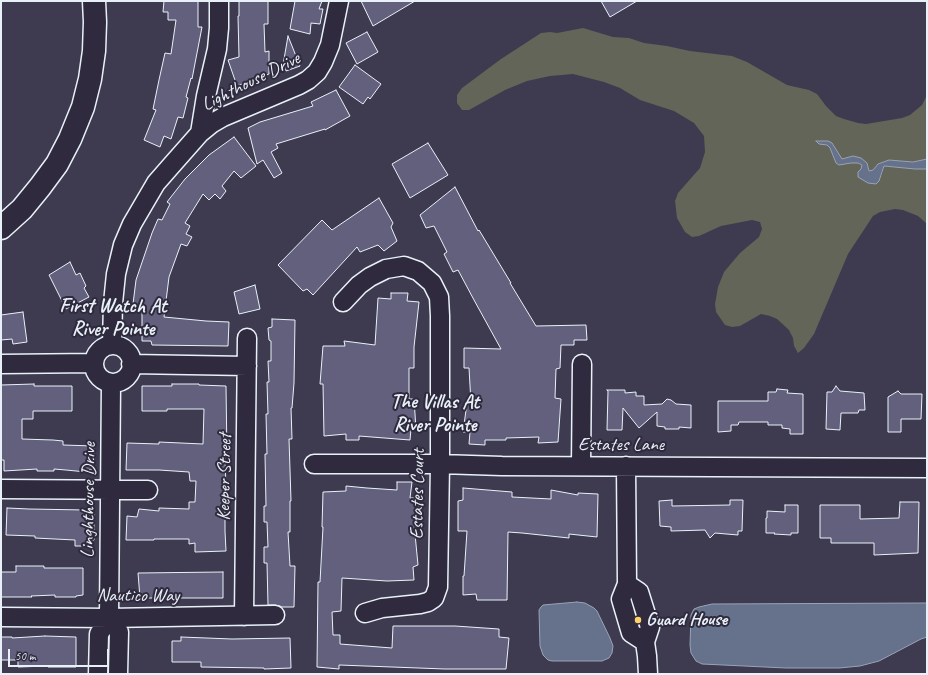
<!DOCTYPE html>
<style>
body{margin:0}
#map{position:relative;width:928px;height:675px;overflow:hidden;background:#3e3a50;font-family:Caveat,sans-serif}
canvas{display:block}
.frame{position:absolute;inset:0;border:2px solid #e8f1f8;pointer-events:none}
.scale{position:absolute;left:8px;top:649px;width:101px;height:18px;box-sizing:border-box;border:2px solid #e8f1f8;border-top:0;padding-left:5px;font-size:12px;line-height:14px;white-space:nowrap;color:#e8f1f8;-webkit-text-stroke:3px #2f2a3d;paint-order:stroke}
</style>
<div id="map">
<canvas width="928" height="675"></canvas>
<div class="frame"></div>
<div class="scale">50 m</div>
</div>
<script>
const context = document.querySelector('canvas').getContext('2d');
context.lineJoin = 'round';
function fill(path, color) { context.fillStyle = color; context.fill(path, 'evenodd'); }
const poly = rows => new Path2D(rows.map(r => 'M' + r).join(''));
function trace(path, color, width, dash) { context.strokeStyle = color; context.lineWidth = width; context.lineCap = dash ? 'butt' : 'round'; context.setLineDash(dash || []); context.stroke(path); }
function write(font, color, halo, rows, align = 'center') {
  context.font = font + ' Caveat,sans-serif'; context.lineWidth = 4; context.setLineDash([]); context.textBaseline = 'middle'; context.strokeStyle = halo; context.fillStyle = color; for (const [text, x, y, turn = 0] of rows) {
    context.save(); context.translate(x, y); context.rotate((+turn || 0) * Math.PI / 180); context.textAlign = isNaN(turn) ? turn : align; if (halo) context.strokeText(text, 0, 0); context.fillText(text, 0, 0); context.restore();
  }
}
const green = poly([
 [583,28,613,37,629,38,644,43,667,46,690,51,732,56,747,62,787,85,809,90,817,94,826,106,836,116,844,119,858,123,866,124,902,118,910,115,922,105,927,95,927,159,913,162,889,160,878,164,873,170,869,171,853,156,842,160,832,143,827,145,830,148,836,163,839,165,851,163,858,163,862,165,861,169,876,184,879,181,882,174,884,166,915,169,927,169,927,224,918,216,903,210,895,209,880,212,873,216,848,254,814,334,804,348,798,353,794,346,793,338,789,330,777,319,770,316,761,314,740,326,732,327,725,325,716,312,715,304,718,287,724,272,740,253,759,237,762,229,760,222,752,220,721,226,699,236,692,237,685,232,677,218,675,201,678,193,700,168,705,152,704,136,694,123,674,111,640,100,620,88,604,82,573,74,550,76,527,81,505,90,469,110,462,110,457,103,457,95,462,88,501,59,541,33,550,32,557,33]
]);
const water = poly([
 [816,141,828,141,832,143,842,159,853,156,861,158,867,163,869,171,873,170,878,164,889,160,913,162,927,159,927,169,915,169,884,166,879,181,876,184,868,183,858,177,858,172,861,169,862,165,858,163,851,163,839,165,836,163,830,148,827,145,819,144,816,141],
 [577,602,585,603,594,608,597,611,610,638,613,646,612,653,609,658,602,661,552,661,548,660,543,655,540,646,539,610,541,607,543,605,577,602],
 [927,603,927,637,921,639,879,661,860,666,839,668,786,668,702,664,696,661,691,653,690,645,691,615,694,609,699,607,712,604,927,603]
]);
const building = poly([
 [164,1,198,1,198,27,202,27,192,79,191,78,186,97,188,98,183,118,178,117,171,139,164,136,160,147,144,140,156,110,153,109,159,80,165,53,171,54,176,20,168,20,168,12,163,12,164,1],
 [239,1,268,1,268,24,264,24,265,52,269,51,269,74,237,86,228,60,239,57,238,16,239,16,239,1],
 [295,1,322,1,319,9,323,9,320,24,311,23,310,34,290,29,295,1],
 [361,1,415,1,373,26,361,1],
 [601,1,637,1,610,17,601,1],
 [367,32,378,52,357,64,346,43,367,32],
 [288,36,300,66,286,71,283,65,288,36],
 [355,65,381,84,370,99,368,97,363,104,339,87,355,65],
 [336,90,350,116,325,130,325,129,276,144,278,148,271,152,282,173,274,178,263,160,257,164,248,128,260,122,313,106,311,102,336,90],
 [234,137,256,166,241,178,234,171,222,186,226,191,220,199,215,194,209,200,203,194,185,223,190,226,186,234,192,237,187,246,181,244,169,277,164,317,206,321,229,322,228,346,152,345,151,341,142,341,142,305,133,304,136,280,152,233,158,219,162,220,170,204,167,202,185,179,209,155,234,137],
 [428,143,448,175,410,198,392,164,428,143],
 [455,187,478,231,479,230,511,283,510,283,536,326,586,325,587,340,574,340,574,345,561,345,560,368,556,369,555,398,561,399,558,442,538,443,539,437,506,438,506,440,485,440,485,445,469,444,470,432,463,432,467,403,471,403,469,368,464,368,464,348,501,349,474,300,458,270,453,272,444,254,447,252,434,226,426,228,420,215,455,187],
 [379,198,393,223,391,227,397,241,384,251,378,245,360,252,357,247,313,295,307,289,303,291,278,265,322,220,332,230,379,198],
 [70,262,76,275,80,273,86,286,84,288,89,297,66,309,49,275,70,262],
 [255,285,260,309,239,314,234,292,255,285],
 [391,293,408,293,407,301,419,302,414,347,414,368,409,368,409,399,414,399,416,429,411,429,410,440,359,436,359,440,346,440,346,434,324,436,323,384,320,384,323,346,345,346,344,341,375,345,378,298,391,299,391,293],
 [23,312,27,342,13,344,12,339,1,340,1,315,23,312],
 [272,319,295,320,294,383,292,408,291,408,292,439,289,439,291,501,290,501,290,532,288,532,290,566,295,566,294,607,282,607,280,606,275,605,268,605,267,563,264,563,264,547,268,547,267,522,264,522,264,506,266,506,265,454,267,454,266,414,268,414,267,382,269,382,268,361,271,361,271,341,269,340,268,328,272,327,272,319],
 [34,384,34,386,72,386,72,411,33,411,33,419,22,419,22,439,53,440,63,441,63,445,94,446,93,470,86,469,86,472,66,470,54,469,54,471,37,471,37,469,4,471,4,460,1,460,1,385,34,384],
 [172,384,199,384,199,385,226,386,227,457,225,457,226,489,225,489,225,531,226,551,195,552,195,543,189,544,189,539,154,539,154,540,126,540,127,516,137,517,139,509,159,511,159,508,189,509,189,502,195,502,196,481,190,481,189,472,159,470,126,470,127,443,159,444,159,442,203,444,204,409,167,409,167,411,142,411,142,386,172,386,172,384],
 [836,386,840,391,864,393,865,410,859,410,858,413,841,413,840,430,826,429,827,392,832,392,836,386],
 [777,389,788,390,787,393,803,394,803,434,790,434,790,429,782,428,782,425,768,425,768,422,739,422,738,425,731,425,731,431,718,432,718,401,768,401,768,392,776,392,777,389],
 [607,390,625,390,625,393,636,392,636,396,644,396,644,405,662,404,667,399,671,400,676,404,691,405,691,428,679,427,679,429,665,429,665,427,657,426,657,412,639,428,623,408,622,430,607,430,608,391,607,390],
 [898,391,901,394,922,394,921,419,901,419,901,432,888,432,888,397,898,391],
 [397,482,412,482,410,498,419,498,415,534,418,565,413,567,414,580,387,581,342,578,341,611,332,612,333,635,340,635,340,644,392,648,393,626,455,626,499,629,499,637,509,638,506,669,445,669,339,665,339,669,317,667,318,582,320,582,323,527,322,527,323,492,346,491,346,486,367,488,397,490,397,482],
 [463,488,512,492,512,497,551,499,551,490,578,495,578,493,598,494,597,537,569,534,569,538,522,533,508,532,507,600,477,600,476,594,463,595,463,576,464,576,467,531,458,531,458,501,463,500,463,488],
 [672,500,672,506,730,505,730,500,743,500,742,531,738,531,738,535,715,533,710,538,705,530,671,531,671,527,660,526,659,501,672,500],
 [900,502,919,502,918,553,874,555,874,543,831,543,831,538,820,538,820,505,860,505,860,519,899,518,900,502],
 [785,505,798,505,798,533,791,533,791,535,774,534,775,533,766,533,766,518,767,518,767,511,785,512,785,505],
 [7,508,29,509,86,510,86,512,94,512,94,540,86,540,86,546,75,546,75,540,35,538,35,536,6,535,7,508],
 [16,566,44,566,44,568,83,568,83,595,76,596,76,597,55,597,55,595,31,596,32,597,1,597,1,572,16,572,16,566],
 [223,572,223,598,140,598,138,573,223,572],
 [45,636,76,637,76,667,48,667,48,666,18,667,18,660,1,660,1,637,12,637,12,638,45,636],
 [181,637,232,639,290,638,291,668,264,669,264,668,201,667,201,662,172,662,172,641,181,641,181,637]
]);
const minor = poly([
 [200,133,206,96,217,49,219,28,219,1],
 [343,302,359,285,370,277,386,269,404,266,418,271,432,283,439,297,440,316,440,464,438,587,434,598,428,602,420,604,382,608,365,613],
 [112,345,113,303,116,274,123,245,132,224,156,183,170,167,200,133,211,124,223,117,299,85,308,80,317,72,323,62,330,45,339,1],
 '94 364a19 19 0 1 1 38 0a19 19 0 1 1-38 0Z',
 [1,364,94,363],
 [131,364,247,366],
 [314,464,440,464,502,466,927,468],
 [581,466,582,364],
 [626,466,627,584,621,599,631,633,645,642],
 [1,489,148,490],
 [627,584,639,592,650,627,645,642,647,656,648,674],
 [244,616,247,338],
 [1,617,109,618,275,615],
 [109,618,119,632,118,674],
 [98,674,99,634,109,618,111,383]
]);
const highway = poly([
 [1,228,22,209,40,187,57,164,70,139,83,107,90,79,94,51,95,22,94,1]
]);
const markers = [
 [638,620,4,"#ffd166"]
];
const streetNames = [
 ["Lighthouse Drive",251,82,-27],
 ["Estates Lane",621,445],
 ["Keeper Street",225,477,-89],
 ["Estates Court",418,494,-89],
 ["Linghthouse Drive",89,500,-89],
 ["Nautico Way",138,596]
];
const poiNames = [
 ["Guard House",646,620]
];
const neighbourhoodNames = [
 ["First Watch At",113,307],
 ["River Pointe",113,330],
 ["The Villas At",435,403],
 ["River Pointe",435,426]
];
fill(green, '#626557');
fill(water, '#66718b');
trace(water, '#9aa4b7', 1);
fill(building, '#62607d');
trace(building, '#e8f1f8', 1);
trace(minor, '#e8f1f8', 21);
trace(highway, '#e8f1f8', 25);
trace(minor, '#2f2a3d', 18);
trace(highway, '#2f2a3d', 22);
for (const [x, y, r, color] of markers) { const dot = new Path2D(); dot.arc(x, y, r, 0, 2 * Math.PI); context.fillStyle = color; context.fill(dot); trace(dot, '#2f2a3d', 1.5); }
write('19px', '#e8f1f8', '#2f2a3d', streetNames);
write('bold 19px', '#e8f1f8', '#2f2a3d', poiNames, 'left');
write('bold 20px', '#e8f1f8', '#2f2a3d', neighbourhoodNames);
</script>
